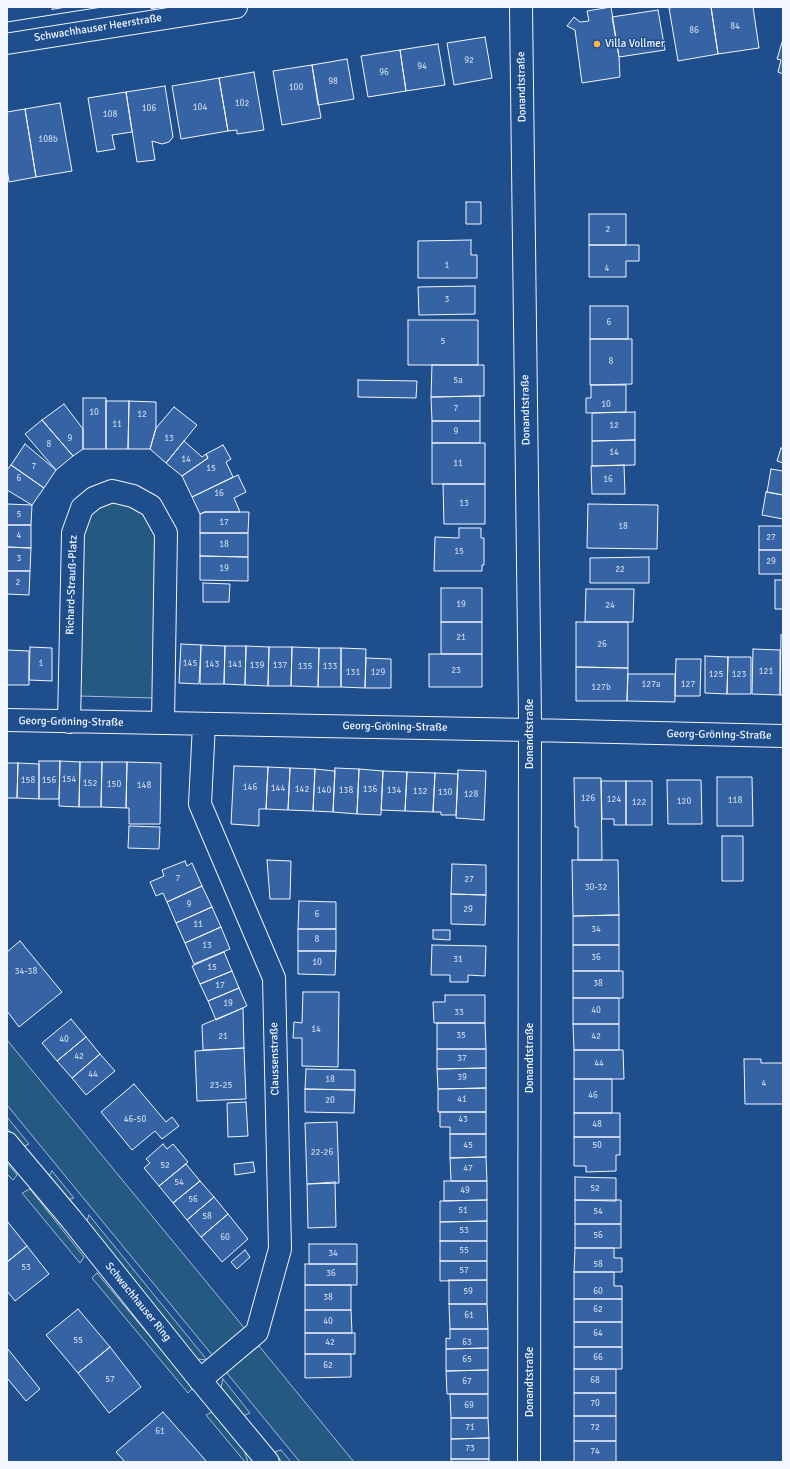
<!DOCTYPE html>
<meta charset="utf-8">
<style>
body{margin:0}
#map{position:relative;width:790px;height:1469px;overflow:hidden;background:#1f4e8c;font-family:Signika,sans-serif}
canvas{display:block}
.frame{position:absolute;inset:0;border:8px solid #f2f6ff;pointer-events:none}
</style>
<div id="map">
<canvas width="790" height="1469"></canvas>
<div class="frame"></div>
</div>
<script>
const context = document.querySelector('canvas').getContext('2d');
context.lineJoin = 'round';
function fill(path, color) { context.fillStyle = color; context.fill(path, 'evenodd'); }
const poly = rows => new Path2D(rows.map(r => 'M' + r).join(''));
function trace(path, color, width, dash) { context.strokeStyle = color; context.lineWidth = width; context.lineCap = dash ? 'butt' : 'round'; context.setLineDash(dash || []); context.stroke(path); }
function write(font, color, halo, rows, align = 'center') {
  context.font = font + ' Signika,sans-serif'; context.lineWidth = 3; context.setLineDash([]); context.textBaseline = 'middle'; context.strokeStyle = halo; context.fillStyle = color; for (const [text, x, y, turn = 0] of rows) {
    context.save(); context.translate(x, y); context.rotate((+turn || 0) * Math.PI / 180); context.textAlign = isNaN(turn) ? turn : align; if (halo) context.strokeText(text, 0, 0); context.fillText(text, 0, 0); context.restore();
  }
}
const green = poly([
 [110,503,127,503,147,512,159,546,153,698,79,696,82,532,87,518,97,509,110,503],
 [7,1040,246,1330,213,1356,7,1105,7,1040],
 [7,1117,29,1144,22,1147,7,1128,7,1117],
 [7,1163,17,1175,13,1180,7,1174,7,1163],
 [52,1171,74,1198,67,1200,48,1177,52,1171],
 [30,1189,84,1257,80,1263,22,1193,30,1189],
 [89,1215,207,1360,197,1359,86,1223,89,1215],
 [97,1273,193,1388,188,1393,92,1278,97,1273],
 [259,1346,354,1462,300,1462,226,1372,259,1346],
 [223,1379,250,1413,243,1416,221,1387,223,1379],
 [212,1412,244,1450,248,1462,245,1462,206,1415,212,1412],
 [281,1450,291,1462,282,1462,274,1452,281,1450]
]);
const building = poly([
 [611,7,619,57,620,77,582,83,575,30,567,26,574,17,580,22,589,21,587,11,611,7],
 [675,7,711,7,718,54,678,61,669,8,675,7],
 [711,7,753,7,759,48,718,54,711,7],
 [658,10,665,50,619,57,612,17,658,10],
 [485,37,492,78,454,85,447,43,485,37],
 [783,39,783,74,778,72,781,60,777,59,783,39],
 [438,44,445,85,406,91,400,50,438,44],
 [400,50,406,91,368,97,361,56,400,50],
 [347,59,354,99,318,105,312,65,347,59],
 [312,65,321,118,282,125,273,71,312,65],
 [254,72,264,130,237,134,237,130,228,131,219,78,254,72],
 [219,78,228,131,181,139,172,86,219,78],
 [165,86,173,137,169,142,162,144,152,141,155,160,137,162,126,92,165,86],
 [126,92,132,132,112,135,115,149,97,152,88,98,126,92],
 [60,103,72,171,36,177,25,109,60,103],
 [25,109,36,177,9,182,7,169,7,112,25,109],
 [466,202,481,202,481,224,466,224,466,202],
 [589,214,626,214,626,245,589,245,589,214],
 [471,240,471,255,477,255,477,278,418,278,418,241,471,240],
 [589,245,639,245,639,261,626,261,626,277,589,277,589,245],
 [475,286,475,314,419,315,418,287,475,286],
 [590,306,628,306,628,339,590,339,590,306],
 [408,320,478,320,478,365,408,365,408,320],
 [590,339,632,339,632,384,590,385,590,339],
 [432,365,484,365,484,396,431,397,432,365],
 [358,380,417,381,416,398,358,397,358,380],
 [591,385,626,385,626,412,586,413,586,398,591,398,591,385],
 [480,396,480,421,432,421,431,397,480,396],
 [83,398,106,398,106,449,83,449,83,398],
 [106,401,129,401,128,449,106,449,106,401],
 [129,401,156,402,156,428,150,449,128,449,129,401],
 [64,404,83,429,83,449,73,456,42,420,64,404],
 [174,407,197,425,166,463,150,449,156,428,174,407],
 [635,412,635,440,592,441,592,413,635,412],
 [42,420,73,456,56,470,25,434,42,420],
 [432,421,480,421,480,443,432,443,432,421],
 [635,440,635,465,592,466,592,441,635,440],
 [184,441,202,457,206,454,208,458,182,476,166,463,184,441],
 [432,443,485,443,485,484,432,484,432,443],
 [25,444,56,470,44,488,11,465,25,444],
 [223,445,231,459,226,462,233,477,192,497,182,476,208,458,206,454,223,445],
 [781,448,783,449,783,463,777,461,781,448],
 [11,465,44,488,32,505,7,490,7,470,11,465],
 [624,465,625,494,592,494,591,466,624,465],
 [771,469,783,471,783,495,767,492,771,469],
 [238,475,246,492,234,498,240,512,205,512,200,514,192,497,238,475],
 [443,484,485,484,485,524,444,524,443,484],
 [766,492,783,495,783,519,762,515,766,492],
 [7,504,32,505,31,525,7,525,7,504],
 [588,504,658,505,657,549,587,548,588,504],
 [205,512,249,512,248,533,200,533,200,514,205,512],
 [7,525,31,525,31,548,7,547,7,525],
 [759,526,783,526,783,550,759,550,759,526],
 [459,528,481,528,481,538,484,538,484,565,482,565,482,571,434,571,435,537,459,538,459,528],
 [200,533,248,533,248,557,200,556,200,533],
 [7,547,31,548,30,571,7,571,7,547],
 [759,550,783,550,783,574,759,574,759,550],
 [200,556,248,557,248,581,200,580,200,556],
 [649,557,649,583,590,583,590,558,649,557],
 [7,571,30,571,29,595,7,594,7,571],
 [775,580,783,580,783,609,775,609,775,580],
 [203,583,230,584,229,602,203,602,203,583],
 [441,588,482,588,482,622,441,622,441,588],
 [586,589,634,589,633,622,585,622,586,589],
 [441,622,482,622,482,654,441,654,441,622],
 [576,622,628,622,628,668,576,667,576,622],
 [781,635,783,635,783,695,780,695,781,635],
 [181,644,201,645,199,684,179,683,181,644],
 [201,645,225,646,224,684,200,684,201,645],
 [225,646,246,646,245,685,224,684,225,646],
 [246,646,269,647,268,686,245,685,246,646],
 [30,647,52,648,52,681,29,680,30,647],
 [269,647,292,647,291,686,268,686,269,647],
 [292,647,319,648,318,687,291,686,292,647],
 [319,648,341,648,341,687,318,687,319,648],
 [341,648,366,649,365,688,341,687,341,648],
 [753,649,780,650,780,695,752,694,753,649],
 [7,650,29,651,29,685,7,685,7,650],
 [429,654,482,654,482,687,429,687,429,654],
 [705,656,728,657,727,694,705,693,705,656],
 [728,657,751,657,751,694,727,694,728,657],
 [366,658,391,659,391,688,365,688,366,658],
 [676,659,701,659,700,696,675,696,676,659],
 [576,667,628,668,627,701,576,701,576,667],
 [628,674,675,674,675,702,627,701,628,674],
 [39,761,60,761,59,799,39,799,39,761],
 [60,761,80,762,79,807,59,806,60,761],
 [80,762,102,762,101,807,79,807,80,762],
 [102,762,127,762,126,808,101,807,102,762],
 [127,762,161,763,160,824,129,824,129,808,126,808,127,762],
 [7,763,18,763,17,798,7,798,7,763],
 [18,763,39,764,39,799,17,798,18,763],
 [234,766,268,767,266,809,259,809,259,826,231,824,234,766],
 [268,767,290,768,288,810,266,809,268,767],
 [290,768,315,769,313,811,288,810,290,768],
 [335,768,359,769,357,814,333,812,335,768],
 [315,769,335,771,333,812,313,811,315,769],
 [359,769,383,771,381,815,357,814,359,769],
 [458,770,486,771,484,820,456,818,458,770],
 [383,771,407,772,405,811,381,810,383,771],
 [407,772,435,773,433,812,405,811,407,772],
 [435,773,458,774,456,815,441,815,441,812,433,812,435,773],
 [717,777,752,777,753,826,717,826,717,777],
 [574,778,601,778,602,860,578,860,578,827,575,827,574,778],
 [667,780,701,780,702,824,668,824,667,780],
 [601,781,626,781,626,825,614,825,614,819,602,819,601,781],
 [626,781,652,781,652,825,626,825,626,781],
 [129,826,160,827,159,849,128,848,129,826],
 [722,836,743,836,743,881,722,881,722,836],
 [267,860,291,861,290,899,270,899,267,860],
 [572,860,618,860,619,915,573,916,572,860],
 [185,861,187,866,192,863,202,886,167,902,163,893,156,896,150,882,164,876,162,870,185,861],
 [452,864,486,865,486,895,451,894,452,864],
 [202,886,212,907,176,923,167,902,202,886],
 [451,894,486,895,485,925,451,924,451,894],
 [299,901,336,902,336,929,298,929,299,901],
 [212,907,221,927,185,943,176,923,212,907],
 [619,915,619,945,573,945,573,916,619,915],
 [221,927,230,949,194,964,185,943,221,927],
 [298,929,336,929,336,951,298,951,298,929],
 [433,930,450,930,450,940,433,939,433,930],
 [20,941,62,992,19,1027,7,1011,7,952,20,941],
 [432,945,486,946,485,976,468,975,468,982,450,982,450,975,431,975,432,945],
 [573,945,619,945,619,971,573,971,573,945],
 [298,951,336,951,335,975,298,974,298,951],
 [224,952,232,971,200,984,192,966,224,952],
 [232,971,239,988,208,1001,200,984,232,971],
 [573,971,623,971,623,998,573,998,573,971],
 [239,988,247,1006,216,1020,208,1001,239,988],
 [303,992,339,992,338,1067,302,1066,302,1038,293,1038,294,1022,302,1023,303,992],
 [445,995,485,995,485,1023,434,1023,433,1002,445,1002,445,995],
 [573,998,619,998,619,1024,573,1024,573,998],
 [243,1008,244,1048,203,1050,202,1025,243,1008],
 [71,1019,86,1037,57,1061,42,1043,71,1019],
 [437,1023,485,1023,486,1049,437,1049,437,1023],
 [573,1024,619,1024,619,1050,574,1050,573,1024],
 [86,1037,100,1054,72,1078,57,1061,86,1037],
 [244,1048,246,1099,197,1101,195,1051,244,1048],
 [437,1049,486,1049,486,1068,437,1069,437,1049],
 [574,1050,623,1050,624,1079,574,1079,574,1050],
 [100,1054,115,1071,86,1095,72,1078,100,1054],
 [744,1059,761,1059,761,1063,783,1063,783,1104,745,1104,744,1059],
 [486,1068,486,1088,438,1089,437,1069,486,1068],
 [306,1069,355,1070,355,1090,305,1089,306,1069],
 [574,1079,612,1079,612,1113,574,1113,574,1079],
 [134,1084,166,1122,172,1117,179,1126,162,1139,155,1131,132,1150,101,1112,134,1084],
 [486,1088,486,1112,438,1112,438,1089,486,1088],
 [305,1089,355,1090,354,1113,305,1112,305,1089],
 [246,1102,248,1136,228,1137,227,1103,246,1102],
 [440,1112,486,1112,486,1134,450,1134,450,1127,440,1127,440,1112],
 [574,1113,620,1113,620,1137,574,1137,574,1113],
 [337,1122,339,1183,307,1184,305,1123,337,1122],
 [450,1134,486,1134,486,1157,450,1158,450,1134],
 [574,1137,620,1137,620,1155,616,1155,616,1171,586,1172,586,1166,574,1166,574,1137],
 [163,1144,167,1149,173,1144,188,1162,159,1186,144,1168,150,1163,146,1159,163,1144],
 [486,1157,487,1181,451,1181,450,1158,486,1157],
 [253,1162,255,1172,235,1175,234,1164,253,1162],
 [186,1164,200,1181,173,1203,159,1186,186,1164],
 [575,1177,616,1178,616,1201,575,1200,575,1177],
 [200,1181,214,1197,187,1220,173,1203,200,1181],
 [444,1181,487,1181,487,1200,444,1201,444,1181],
 [335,1182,336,1227,308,1228,307,1184,335,1182],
 [214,1197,228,1214,201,1237,187,1220,214,1197],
 [487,1200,487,1221,440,1222,440,1201,487,1200],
 [575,1200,621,1200,621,1224,575,1224,575,1200],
 [228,1214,248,1239,222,1262,201,1237,228,1214],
 [7,1221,27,1246,7,1262,7,1221],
 [487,1221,487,1241,440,1241,440,1222,487,1221],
 [575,1224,621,1224,621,1248,575,1248,575,1224],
 [440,1241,487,1241,487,1261,440,1261,440,1241],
 [309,1244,357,1244,357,1264,309,1264,309,1244],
 [27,1246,49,1274,15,1301,7,1291,7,1262,27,1246],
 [575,1248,614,1248,614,1258,622,1258,622,1272,574,1272,575,1248],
 [245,1250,250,1257,237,1269,231,1262,245,1250],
 [440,1261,487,1261,487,1280,440,1281,440,1261],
 [305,1264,357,1264,357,1285,305,1285,305,1264],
 [574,1272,614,1272,614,1286,622,1286,622,1299,574,1299,574,1272],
 [449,1280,487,1280,487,1304,449,1304,449,1280],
 [305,1285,351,1285,351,1310,305,1310,305,1285],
 [574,1299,622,1299,622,1322,574,1322,574,1299],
 [449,1304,487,1304,488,1329,450,1329,449,1304],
 [78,1309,110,1347,78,1373,46,1335,78,1309],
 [305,1310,351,1310,352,1333,305,1333,305,1310],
 [574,1322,622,1322,622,1347,574,1347,574,1322],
 [450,1329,488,1329,488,1348,446,1349,446,1338,450,1339,450,1329],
 [305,1333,355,1333,355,1354,305,1354,305,1333],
 [110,1347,141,1387,109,1413,78,1373,110,1347],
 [574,1347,622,1347,622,1369,574,1369,574,1347],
 [7,1348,40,1389,26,1401,7,1378,7,1348],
 [488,1348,488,1370,446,1371,446,1349,488,1348],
 [305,1354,351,1354,351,1377,305,1378,305,1354],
 [574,1369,616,1369,616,1393,574,1393,574,1369],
 [488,1370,488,1394,447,1394,446,1371,488,1370],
 [574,1393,616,1393,616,1416,574,1416,574,1393],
 [450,1394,488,1394,488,1418,451,1418,450,1394],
 [163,1412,207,1462,125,1462,116,1452,163,1412],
 [574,1416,616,1416,616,1441,574,1441,574,1416],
 [451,1418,488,1418,489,1438,451,1439,451,1418],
 [489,1438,489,1459,451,1459,451,1439,489,1438],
 [574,1441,616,1441,616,1462,574,1462,574,1441],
 [451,1459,489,1459,489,1462,451,1462,451,1459]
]);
const minor = poly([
 [521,7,530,720,529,1462],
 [7,28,140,7],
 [7,720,530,730,783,736],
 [69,722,73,533,82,508,94,498,112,491,133,496,151,506,166,533,163,723],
 [200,1380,257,1332,280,1249,274,978,200,804,204,724]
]);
const major = poly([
 [7,12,41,7],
 [7,43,236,7],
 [7,1143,71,1219,200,1380,268,1462]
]);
const tram = poly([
 [7,22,102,7],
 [7,33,171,7]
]);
const markers = [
 [597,44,4,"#ffb74d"]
];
const numberNames = [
 ["84",735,27],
 ["86",694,31],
 ["92",469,61],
 ["94",422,67],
 ["96",384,73],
 ["98",333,82],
 ["100",296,88],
 ["102",242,104],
 ["104",200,108],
 ["106",149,109],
 ["108",110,115],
 ["108b",48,140],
 ["2",608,230],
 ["1",447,266],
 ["4",607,269],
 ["3",447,300],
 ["6",609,323],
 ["5",443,342],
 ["8",611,362],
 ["5a",458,381],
 ["10",606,405],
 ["7",456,409],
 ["10",94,413],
 ["12",142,415],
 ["11",117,425],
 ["12",614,426],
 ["9",456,432],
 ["9",70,439],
 ["13",169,439],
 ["8",49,445],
 ["14",614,453],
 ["14",186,460],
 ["11",458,464],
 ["7",34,467],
 ["15",211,469],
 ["6",19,479],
 ["16",608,480],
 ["16",219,494],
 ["13",464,504],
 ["5",19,515],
 ["17",224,523],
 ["18",623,527],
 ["4",19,536],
 ["27",771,538],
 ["18",224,545],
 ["15",459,552],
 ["3",19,559],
 ["29",771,562],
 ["19",224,569],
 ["22",620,570],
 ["2",18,583],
 ["19",461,605],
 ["24",610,606],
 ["21",461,638],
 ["26",602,645],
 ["1",41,664],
 ["145",190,664],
 ["143",212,665],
 ["141",235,665],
 ["139",257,666],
 ["137",280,666],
 ["135",305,667],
 ["133",330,667],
 ["23",456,671],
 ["121",766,672],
 ["131",353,673],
 ["129",378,673],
 ["125",716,675],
 ["123",739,675],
 ["127a",651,685],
 ["127",688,685],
 ["127b",601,688],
 ["154",69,780],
 ["158",28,781],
 ["156",49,781],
 ["152",90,784],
 ["150",114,785],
 ["148",144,786],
 ["146",250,788],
 ["144",278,789],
 ["142",302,790],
 ["136",370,790],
 ["140",324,791],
 ["138",346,791],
 ["134",394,791],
 ["132",420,792],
 ["130",445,793],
 ["128",471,795],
 ["126",588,799],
 ["124",614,800],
 ["118",735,801],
 ["120",684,802],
 ["122",639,803],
 ["7",178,879],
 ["27",469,880],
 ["30-32",596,888],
 ["9",189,905],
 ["29",468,910],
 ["6",317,915],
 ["11",198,925],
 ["34",596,930],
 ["8",317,940],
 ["13",207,946],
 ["36",596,958],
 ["31",458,960],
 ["10",317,963],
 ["15",212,968],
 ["34-38",26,972],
 ["38",598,984],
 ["17",220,986],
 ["19",228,1004],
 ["40",596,1011],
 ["33",459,1013],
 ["14",316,1030],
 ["35",461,1036],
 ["21",223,1037],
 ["42",596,1037],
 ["40",64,1040],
 ["42",79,1057],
 ["37",462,1059],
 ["44",599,1064],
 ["44",93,1075],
 ["39",462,1078],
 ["18",330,1080],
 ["4",764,1084],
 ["23-25",221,1086],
 ["46",593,1096],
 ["41",462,1100],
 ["20",330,1101],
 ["46-50",135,1120],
 ["43",463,1120],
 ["48",597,1125],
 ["45",468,1146],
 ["50",597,1146],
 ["22-26",322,1153],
 ["52",165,1166],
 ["47",468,1169],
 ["54",179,1183],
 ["52",595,1189],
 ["49",465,1191],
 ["56",193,1200],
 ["51",463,1211],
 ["54",598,1212],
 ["58",207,1217],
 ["53",464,1231],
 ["56",598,1236],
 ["60",225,1238],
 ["55",464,1251],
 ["34",333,1254],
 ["58",598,1265],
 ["53",26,1268],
 ["57",464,1271],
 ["36",331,1274],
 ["59",468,1292],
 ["60",598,1292],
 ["38",328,1298],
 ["62",598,1310],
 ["61",469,1316],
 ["40",328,1322],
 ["64",598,1334],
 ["55",78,1341],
 ["42",330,1343],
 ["63",467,1343],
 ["66",598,1358],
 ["65",467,1360],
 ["62",328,1366],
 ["57",110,1380],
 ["68",595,1381],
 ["67",467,1382],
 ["70",595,1404],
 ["69",469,1406],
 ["71",470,1428],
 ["72",595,1428],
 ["61",160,1432],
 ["73",470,1449],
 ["74",595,1452]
];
const streetNames = [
 ["Schwachhauser Heerstraße",98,28,-9],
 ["Donandtstraße",522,87,-91],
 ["Donandtstraße",526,410,-91],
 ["Richard-Strauß-Platz",72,585,-88],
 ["Georg-Gröning-Straße",71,722,1],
 ["Georg-Gröning-Straße",395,727,1],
 ["Donandtstraße",530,734,-90],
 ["Georg-Gröning-Straße",719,735,1],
 ["Donandtstraße",530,1058,-90],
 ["Claussenstraße",275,1059,-91],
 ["Schwachhauser Ring",138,1302,51],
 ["Donandtstraße",530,1382,-90]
];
const poiNames = [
 ["Villa Vollmer",605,44]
];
fill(green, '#245a82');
trace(green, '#a8bbd7', 1);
fill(building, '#3563a3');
trace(building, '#f2f6ff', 1);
trace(minor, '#f2f6ff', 24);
trace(major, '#f2f6ff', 24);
trace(minor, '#1f4e8c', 22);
trace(major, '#1f4e8c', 22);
trace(tram, '#f2f6ff', 1);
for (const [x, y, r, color] of markers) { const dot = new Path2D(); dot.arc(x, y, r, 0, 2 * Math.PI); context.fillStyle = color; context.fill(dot); trace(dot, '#1f4e8c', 1.5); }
write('9px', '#c3d1e8', null, numberNames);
write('11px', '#f2f6ff', '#1f4e8c', streetNames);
write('11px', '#f2f6ff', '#1f4e8c', poiNames, 'left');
</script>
